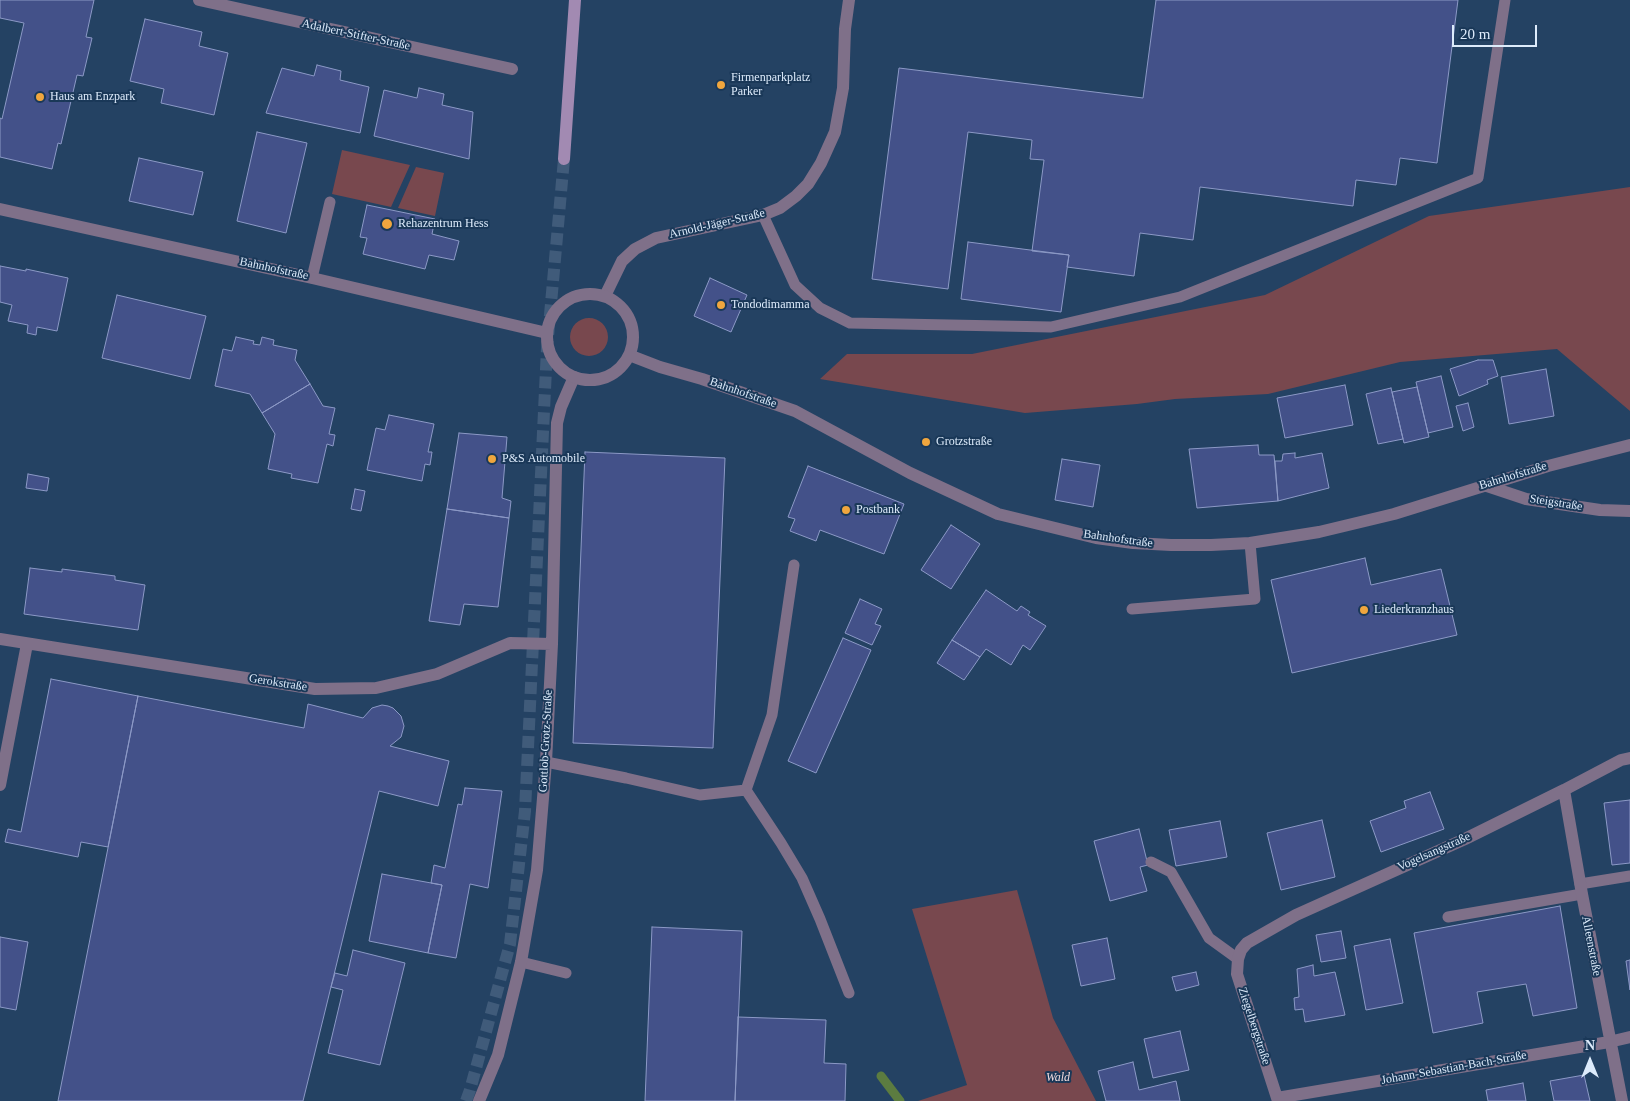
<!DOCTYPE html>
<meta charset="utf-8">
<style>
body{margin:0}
#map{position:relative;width:1630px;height:1101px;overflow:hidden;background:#244263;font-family:"Times New Roman",serif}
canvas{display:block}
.north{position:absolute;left:1565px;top:1036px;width:50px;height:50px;-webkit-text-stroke:4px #1a3858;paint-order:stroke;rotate:0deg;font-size:14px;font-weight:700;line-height:20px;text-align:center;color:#ddebfb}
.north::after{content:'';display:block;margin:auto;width:18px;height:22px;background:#ddebfb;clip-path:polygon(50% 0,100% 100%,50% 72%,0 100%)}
.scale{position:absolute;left:1452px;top:25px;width:85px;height:22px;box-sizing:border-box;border:2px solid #ddebfb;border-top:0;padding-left:6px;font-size:15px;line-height:18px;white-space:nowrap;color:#ddebfb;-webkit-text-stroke:4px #1a3858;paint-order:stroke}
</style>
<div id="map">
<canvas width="1630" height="1101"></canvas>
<div class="north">N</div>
<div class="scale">20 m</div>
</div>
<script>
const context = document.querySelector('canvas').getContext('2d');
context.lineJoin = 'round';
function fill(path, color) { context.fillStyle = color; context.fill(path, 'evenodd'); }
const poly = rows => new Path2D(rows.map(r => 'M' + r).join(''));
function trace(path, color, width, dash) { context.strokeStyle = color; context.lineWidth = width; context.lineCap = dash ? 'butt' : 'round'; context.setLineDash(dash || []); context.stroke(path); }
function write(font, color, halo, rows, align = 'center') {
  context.font = font + ' "Times New Roman",serif'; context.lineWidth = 4; context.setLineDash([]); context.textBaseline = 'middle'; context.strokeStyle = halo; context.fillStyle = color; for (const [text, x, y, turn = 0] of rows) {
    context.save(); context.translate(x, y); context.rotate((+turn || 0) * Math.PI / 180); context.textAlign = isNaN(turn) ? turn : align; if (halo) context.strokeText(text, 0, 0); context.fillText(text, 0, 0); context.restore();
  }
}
const green = poly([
 [342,150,410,165,391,207,332,194],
 [416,167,444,173,435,216,398,208],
 [1630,187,1630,411,1557,349,1400,362,1268,394,1175,399,1137,404,1025,413,820,379,847,354,972,354,1265,295,1429,216],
 '570 337a19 19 0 1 1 38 0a19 19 0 1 1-38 0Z',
 [1017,890,1053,1018,1096,1101,918,1101,967,1085,912,909]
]);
const stream = poly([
 [881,1076,900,1101]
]);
const building = poly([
 [0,0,94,0,86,37,92,38,83,76,77,75,61,144,58,143,52,169,0,157,0,118,2,119,24,23,0,18,0,0],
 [1156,0,1458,0,1437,163,1400,158,1396,185,1356,180,1353,206,1200,187,1193,240,1140,233,1134,276,1067,267,1069,255,1032,251,1044,160,1030,159,1032,140,968,132,948,289,872,279,899,68,1143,98,1156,0],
 [145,19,202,32,199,46,228,53,214,115,161,103,164,89,130,81,145,19],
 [317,65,341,71,340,80,369,87,360,133,266,113,282,68,314,76,317,65],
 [419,88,444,94,442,105,473,112,469,159,374,136,384,90,417,98,419,88],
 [257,132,307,143,286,233,237,221,257,132],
 [139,158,203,172,193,215,129,201,139,158],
 [367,205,435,219,432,234,459,241,454,260,429,255,425,269,363,254,367,238,360,237,367,205],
 [968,242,1069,255,1061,312,961,299,968,242],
 [0,266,26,271,26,269,68,278,57,331,37,327,36,335,27,333,28,325,8,321,12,305,0,302,0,266],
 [710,278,747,295,731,332,694,316,710,278],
 [117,295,206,316,190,379,102,358,117,295],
 [236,337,254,341,253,344,260,345,262,337,274,340,273,345,297,350,295,360,310,384,262,413,250,394,215,386,223,349,232,351,236,337],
 [1478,360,1493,360,1498,376,1487,380,1488,384,1459,396,1450,369,1478,360],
 [1546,369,1554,416,1509,424,1501,377,1546,369],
 [1441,376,1453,427,1428,433,1416,382,1441,376],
 [310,384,323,406,335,408,329,434,335,435,333,446,327,444,318,483,291,478,292,474,268,469,275,434,262,413,310,384],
 [1345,385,1353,425,1285,438,1277,398,1345,385],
 [1417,387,1429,437,1404,443,1392,392,1417,387],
 [1391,388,1403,439,1378,444,1366,394,1391,388],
 [1468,403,1474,427,1463,431,1456,406,1468,403],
 [389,415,434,424,428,452,432,452,430,465,425,464,422,481,367,470,376,428,385,430,389,415],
 [459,433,507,437,502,498,511,501,509,518,447,509,459,433],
 [1258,445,1259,455,1274,455,1278,501,1197,508,1189,449,1258,445],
 [585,452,725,458,713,748,573,743,585,452],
 [1295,453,1295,458,1322,453,1329,488,1278,501,1275,461,1282,461,1283,454,1295,453],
 [1062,459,1100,465,1093,507,1055,500,1062,459],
 [808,466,904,504,884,554,820,530,816,541,790,531,795,519,788,517,808,466],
 [28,474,49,478,47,491,26,488,28,474],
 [355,489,365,491,361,511,351,509,355,489],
 [447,509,509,518,498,607,464,604,460,625,429,621,447,509],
 [951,525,980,544,951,589,921,570,951,525],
 [1365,558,1371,585,1441,569,1457,635,1292,673,1271,580,1365,558],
 [30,568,62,572,62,569,115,576,115,580,145,585,138,630,24,614,30,568],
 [986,590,1017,611,1021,606,1030,612,1028,615,1046,626,1030,650,1023,645,1011,665,986,649,980,657,952,640,986,590],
 [860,599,882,609,875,624,881,626,872,645,845,633,860,599],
 [843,638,871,650,816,773,788,761,843,638],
 [952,640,980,657,964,680,937,663,952,640],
 [51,679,138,696,108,847,81,842,78,857,5,842,8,829,21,832,51,679],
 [138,696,304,728,308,704,363,718,372,708,382,705,388,706,393,708,401,716,404,726,401,737,390,746,449,761,438,806,379,791,303,1101,58,1101,138,696],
 [465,788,502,791,488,888,470,884,456,958,428,953,442,885,431,883,434,865,445,868,458,804,462,805,465,788],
 [1430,792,1444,829,1381,852,1370,821,1406,808,1404,801,1430,792],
 [1630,800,1630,863,1612,865,1604,803,1630,800],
 [1322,820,1335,877,1281,890,1267,833,1322,820],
 [1220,821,1227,857,1176,866,1169,830,1220,821],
 [1139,829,1148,865,1140,867,1147,891,1110,901,1094,841,1139,829],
 [382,874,442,885,428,953,369,941,382,874],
 [1560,906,1577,1008,1533,1016,1526,984,1477,992,1483,1023,1433,1033,1414,933,1560,906],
 [652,927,742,931,735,1101,645,1101,652,927],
 [1341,931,1346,958,1321,962,1316,935,1341,931],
 [0,937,28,942,16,1010,0,1007,0,937],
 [1107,938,1115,979,1081,986,1072,945,1107,938],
 [1390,939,1403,1003,1366,1010,1354,946,1390,939],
 [353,950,405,963,380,1065,328,1053,343,990,331,987,335,973,347,976,353,950],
 [1630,960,1630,990,1626,961,1630,960],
 [1313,965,1314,976,1335,972,1345,1015,1305,1022,1303,1009,1295,1010,1294,998,1299,997,1297,969,1313,965],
 [1196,972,1199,985,1176,991,1172,977,1196,972],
 [738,1017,826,1020,824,1063,846,1064,845,1101,735,1101,738,1017],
 [1180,1031,1189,1070,1153,1078,1144,1039,1180,1031],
 [1133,1062,1139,1090,1176,1081,1180,1101,1106,1101,1098,1071,1133,1062],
 [1584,1075,1590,1101,1554,1101,1550,1081,1584,1075],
 [1523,1083,1526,1101,1488,1101,1486,1090,1523,1083]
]);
const secondaryTunnel = poly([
 [466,1101,470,1090,510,944,525,811,547,348,564,159]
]);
const service = poly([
 [763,215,795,285,820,308,850,323,1051,327,1180,297,1478,178,1505,0],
 [312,278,330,202],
 [1132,609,1255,599,1250,543],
 [546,762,626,778,700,795,746,790,772,715,794,565],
 [746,790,781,843,802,878,820,919,849,993],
 [1151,862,1171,872,1209,938,1238,959],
 [1580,884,1630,876],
 [1448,917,1582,894],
 [521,962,566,973]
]);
const minor = poly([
 [199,0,512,69],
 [605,296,622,261,635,249,656,238,763,215,780,208,796,196,808,184,821,163,835,132,843,88,845,29,849,0],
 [1484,485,1526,499,1600,510,1630,511],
 [0,639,315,689,376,688,437,674,510,643,552,644],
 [0,785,27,644],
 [1564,790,1582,894,1622,1101],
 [1277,1098,1609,1042,1630,1037],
 [479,1101,498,1055,521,962,537,870,546,762,552,644,557,423,561,407,574,377],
 [1278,1101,1237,974,1238,959,1241,950,1247,943,1296,915,1465,839,1564,790,1621,760,1630,758]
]);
const tertiary = poly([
 [0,209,312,278,547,333],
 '547 337a43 43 0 1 1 86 0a43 43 0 1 1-86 0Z',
 [629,355,660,367,702,379,795,411,910,473,998,514,1096,538,1133,543,1171,545,1211,545,1250,543,1319,532,1394,514,1548,466,1630,445]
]);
const secondary = poly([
 [564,159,575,0]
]);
const markers = [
 [721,85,5,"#f0a63e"],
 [40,97,5,"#f0a63e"],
 [387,224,6,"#f0a63e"],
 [721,305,5,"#f0a63e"],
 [926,442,5,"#f0a63e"],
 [492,459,5,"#f0a63e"],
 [846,510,5,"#f0a63e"],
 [1364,610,5,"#f0a63e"]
];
const streetNames = [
 ["Adalbert-Stifter-Straße",356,35,12],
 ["Arnold-Jäger-Straße",717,224,-13],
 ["Bahnhofstraße",274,269,12],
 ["Bahnhofstraße",743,393,19],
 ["Bahnhofstraße",1513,476,-17],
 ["Steigstraße",1556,503,9],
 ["Bahnhofstraße",1118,539,8],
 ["Gerokstraße",278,683,9],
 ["Gottlob-Grotz-Straße",546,741,-87],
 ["Vogelsangstraße",1434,852,-24],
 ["Alleenstraße",1591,946,79],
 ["Ziegelbergstraße",1254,1026,72],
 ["Johann-Sebastian-Bach-Straße",1454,1068,-10]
];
const poiNames = [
 ["Firmenparkplatz",731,78],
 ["Parker",731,92],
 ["Haus am Enzpark",50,97],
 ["Rehazentrum Hess",398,224],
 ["Tondodimamma",731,305],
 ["Grotzstraße",936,442],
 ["P&S Automobile",502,459],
 ["Postbank",856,510],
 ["Liederkranzhaus",1374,610]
];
const parkNames = [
 ["Wald",1058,1078]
];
fill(green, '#78484e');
trace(stream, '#5c7c40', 9);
fill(building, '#435189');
trace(building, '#8c99c6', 1);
trace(secondaryTunnel, '#405b7a', 12, [12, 6]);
trace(service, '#7f7089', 11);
trace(minor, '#7f7089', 12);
trace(tertiary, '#7f7089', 12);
trace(secondary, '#a28ab2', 12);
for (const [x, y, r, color] of markers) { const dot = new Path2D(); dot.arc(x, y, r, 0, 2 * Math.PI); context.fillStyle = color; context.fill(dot); trace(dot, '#1a3858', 2); }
write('12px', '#ddebfb', '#1a3858', streetNames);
write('12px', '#ddebfb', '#1a3858', poiNames, 'left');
write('italic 12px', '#f1dadc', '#1a3858', parkNames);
</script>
